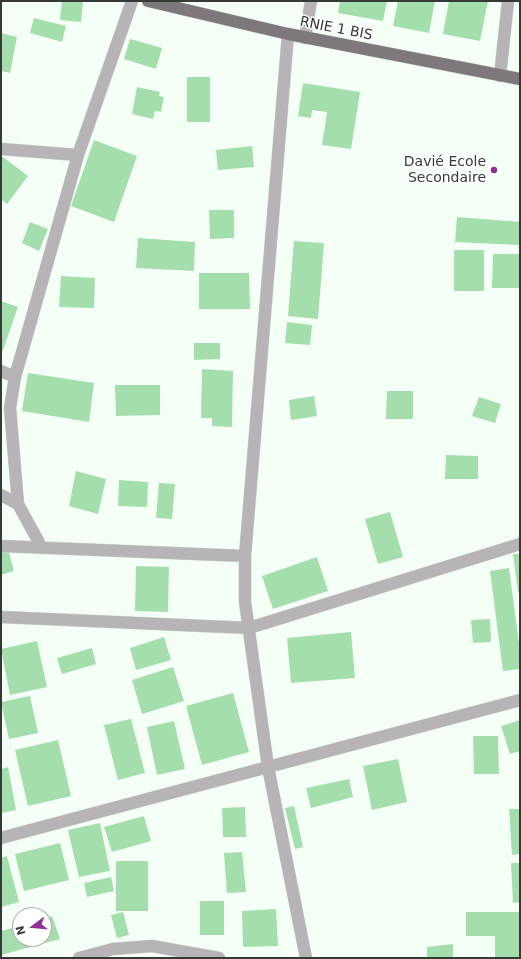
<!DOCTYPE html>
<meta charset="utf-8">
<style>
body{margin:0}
#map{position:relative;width:521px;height:959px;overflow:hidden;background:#f4fff6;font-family:"DejaVu Sans",sans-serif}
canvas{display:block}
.frame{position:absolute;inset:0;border:2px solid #363a36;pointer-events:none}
.north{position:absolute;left:12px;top:907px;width:40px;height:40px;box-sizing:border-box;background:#fff;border:1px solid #afb0af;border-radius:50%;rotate:254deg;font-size:11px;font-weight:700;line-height:16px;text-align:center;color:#363a36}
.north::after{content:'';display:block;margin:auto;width:14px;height:18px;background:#923097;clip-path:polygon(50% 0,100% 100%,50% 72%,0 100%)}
</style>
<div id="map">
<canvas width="521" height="959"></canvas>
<div class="frame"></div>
<div class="north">N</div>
</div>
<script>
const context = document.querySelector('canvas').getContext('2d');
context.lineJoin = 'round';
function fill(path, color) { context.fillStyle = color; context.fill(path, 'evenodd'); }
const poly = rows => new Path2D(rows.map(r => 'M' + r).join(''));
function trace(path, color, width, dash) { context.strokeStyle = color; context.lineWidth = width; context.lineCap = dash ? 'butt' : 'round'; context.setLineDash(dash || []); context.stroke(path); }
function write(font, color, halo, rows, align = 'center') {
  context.font = font + ' "DejaVu Sans",sans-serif'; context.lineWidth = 3; context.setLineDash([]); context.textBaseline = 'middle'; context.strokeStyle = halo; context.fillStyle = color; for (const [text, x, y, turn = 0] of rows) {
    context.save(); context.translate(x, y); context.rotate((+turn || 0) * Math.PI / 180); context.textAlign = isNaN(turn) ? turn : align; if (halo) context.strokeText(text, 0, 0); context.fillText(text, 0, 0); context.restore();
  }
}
const building = poly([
 [62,1,83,1,81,22,60,20],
 [340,1,387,1,383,21,338,13],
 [398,1,435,1,429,33,393,26],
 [449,1,488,1,480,41,443,34],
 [34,18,66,26,62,42,30,33],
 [1,33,17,37,10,73,1,71],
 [130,39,162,48,156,69,124,59],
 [187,77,210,77,210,122,187,122],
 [303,83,360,92,351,149,322,145,327,112,312,110,311,118,298,116],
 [137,87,160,92,159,96,164,97,161,112,155,111,153,119,132,114],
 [94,140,137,156,114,222,71,206],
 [252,146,254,167,218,170,216,150],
 [3,157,28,176,7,204,1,199,1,159],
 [209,210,234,210,234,238,210,239],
 [457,217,520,222,520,245,455,242],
 [30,222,48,229,39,251,22,243],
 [138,238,195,242,194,271,136,268],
 [294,241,324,243,318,319,288,316],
 [454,250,484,250,484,291,454,291],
 [493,254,520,254,520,288,492,288],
 [199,273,249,273,250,309,199,309],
 [61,276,95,278,94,308,59,307],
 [1,301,18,307,2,353,1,353],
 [287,322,312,325,310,345,285,343],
 [194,343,220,343,220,359,194,360],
 [202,369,233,371,232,427,212,426,212,418,201,418],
 [28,373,94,383,89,422,22,411],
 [115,385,160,385,160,415,116,416],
 [387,391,413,391,413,419,386,419],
 [314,396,317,416,291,420,289,400],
 [479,397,501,404,495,423,472,416],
 [446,455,478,456,478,479,445,479],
 [76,471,106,479,98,514,69,506],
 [119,480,148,482,147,507,118,506],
 [159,483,175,484,172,519,156,518],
 [390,512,403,557,378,564,365,519],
 [8,549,14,571,1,575,1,551],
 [513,554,520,554,520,592,518,592],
 [317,557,328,591,273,609,262,576],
 [136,566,169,567,168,612,135,611],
 [509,568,520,651,520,669,503,671,490,571],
 [490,619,491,642,473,643,471,620],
 [351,632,355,678,291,683,287,638],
 [164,637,171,660,136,670,130,648],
 [37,641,47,687,10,695,1,649],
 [92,648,96,664,62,674,57,658],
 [173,667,184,701,142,714,132,680],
 [233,693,249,752,202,765,186,706],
 [30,696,38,733,9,739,1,702],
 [131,719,145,773,118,780,104,725],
 [520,720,520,751,510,754,501,726],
 [174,721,185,769,157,775,147,727],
 [473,736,498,736,499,774,474,774],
 [58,740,71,796,28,806,15,750],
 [398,759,407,802,372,810,363,766],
 [8,767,16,810,1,813,1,769],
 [349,779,353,797,311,808,306,788],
 [294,806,303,847,295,849,285,808],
 [245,807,246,837,223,837,222,808],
 [509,809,520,809,520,854,512,855],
 [144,816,151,841,112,852,104,827],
 [100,823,110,871,79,877,68,830],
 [60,843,69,880,24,891,15,854],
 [242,852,246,892,227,893,224,853],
 [7,856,19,902,1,907,1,858],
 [116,861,148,861,148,911,116,911],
 [511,863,520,863,520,902,513,903],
 [111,877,114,891,87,897,84,883],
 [200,901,224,901,224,935,200,935],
 [276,909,278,946,243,947,242,911],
 [123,912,129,935,117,938,111,915],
 [466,912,520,912,520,958,495,958,495,936,466,936],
 [52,916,60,939,1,955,1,931,20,926,20,939,44,939,44,919],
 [453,944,453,958,427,958,427,947]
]);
const street = poly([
 [288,34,245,556,245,602,268,767,306,958],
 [305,38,311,1],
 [500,76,508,1],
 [1,149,78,155],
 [1,371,15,377],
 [1,495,18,504],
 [1,546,245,556],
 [42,548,18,504,10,408,15,377,78,155,132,1],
 [1,617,249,628,520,544],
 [1,838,520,700],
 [79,958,113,949,152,946,219,958]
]);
const primary = poly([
 [148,1,288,34,520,79]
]);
const markers = [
 [494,170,4,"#923097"]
];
const streetNames = [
 ["RNIE 1 BIS",336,29,11]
];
const poiNames = [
 ["Davié Ecole",486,162],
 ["Secondaire",486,178]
];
fill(building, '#a4dead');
trace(street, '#d2dcd3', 13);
trace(primary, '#d2dcd3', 13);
trace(street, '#b7b3b7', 12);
trace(primary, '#7e777e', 12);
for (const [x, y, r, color] of markers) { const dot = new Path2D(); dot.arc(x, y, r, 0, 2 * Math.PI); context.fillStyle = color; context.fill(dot); trace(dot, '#fff', 1.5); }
write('14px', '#363a36', '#fff', streetNames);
write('14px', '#363a36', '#fff', poiNames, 'right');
</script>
